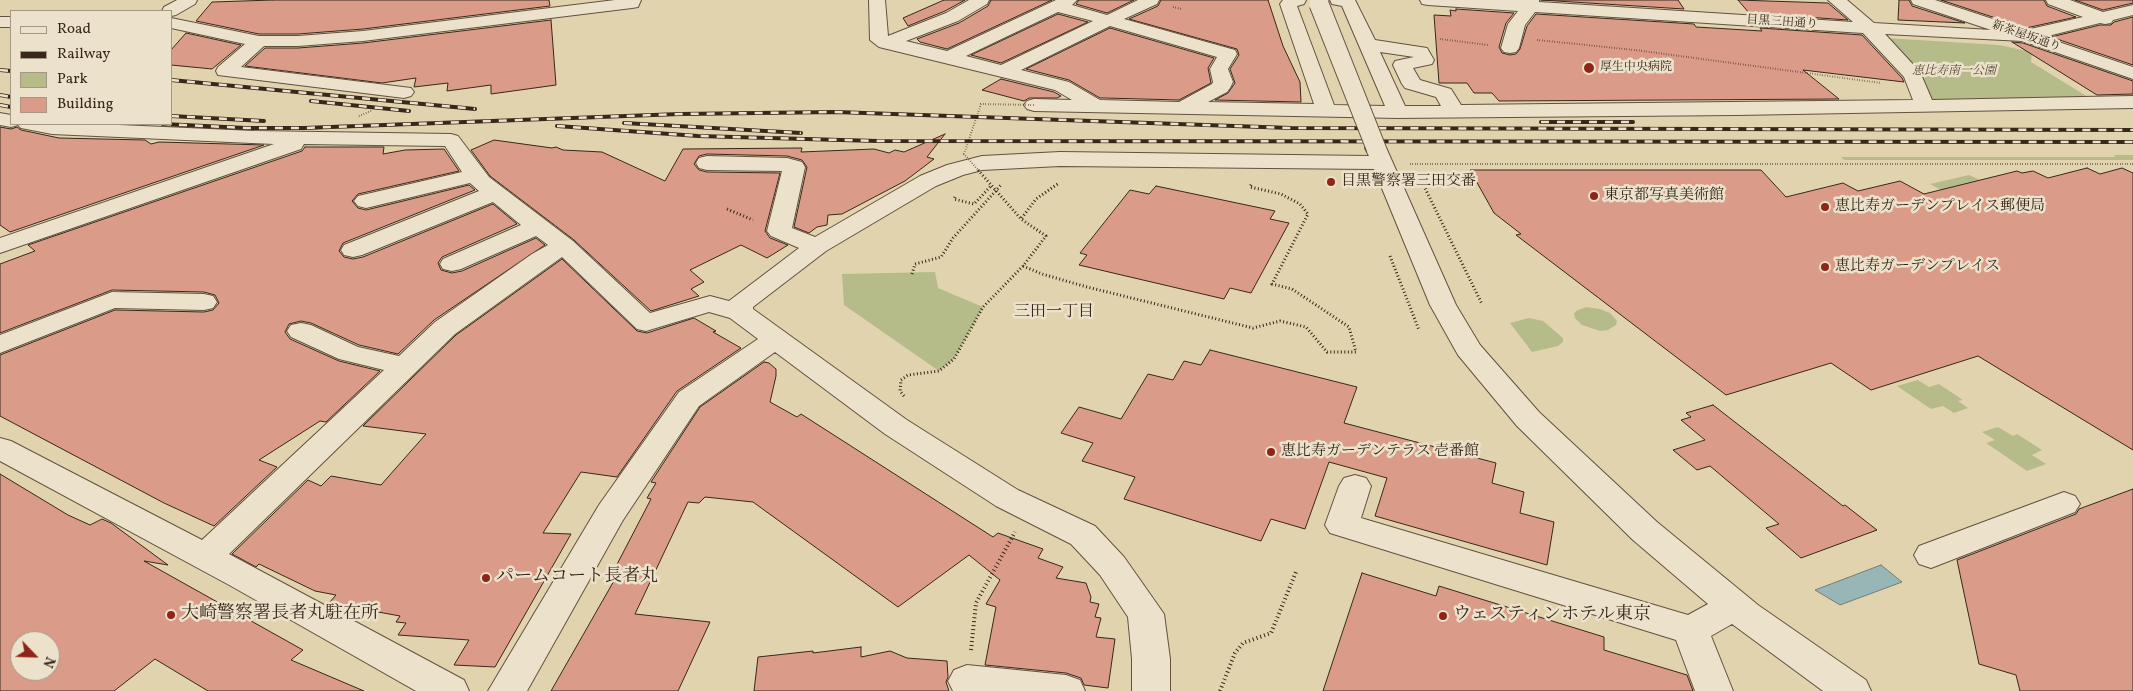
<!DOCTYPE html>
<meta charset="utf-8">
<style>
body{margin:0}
#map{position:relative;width:2133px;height:691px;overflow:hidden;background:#e2d3af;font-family:Vollkorn,serif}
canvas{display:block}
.legend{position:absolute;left:10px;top:10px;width:162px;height:115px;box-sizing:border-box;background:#ece2cb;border:1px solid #a49784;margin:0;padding:6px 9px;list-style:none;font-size:15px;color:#38271a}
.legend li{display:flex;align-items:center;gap:10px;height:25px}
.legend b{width:25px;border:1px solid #a49784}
.north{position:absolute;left:10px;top:631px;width:50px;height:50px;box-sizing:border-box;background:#ece2cb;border:1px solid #a49784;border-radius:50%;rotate:114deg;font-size:14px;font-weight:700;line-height:20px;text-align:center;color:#38271a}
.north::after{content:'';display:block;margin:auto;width:18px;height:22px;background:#8f2418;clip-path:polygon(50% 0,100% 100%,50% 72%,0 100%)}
</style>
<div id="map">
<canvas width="2133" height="691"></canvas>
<ul class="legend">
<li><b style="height:6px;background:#ece2cb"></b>Road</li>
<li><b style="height:6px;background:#38271a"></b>Railway</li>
<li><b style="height:14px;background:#b5bc89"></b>Park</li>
<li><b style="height:14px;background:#da9c88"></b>Building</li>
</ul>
<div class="north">N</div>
</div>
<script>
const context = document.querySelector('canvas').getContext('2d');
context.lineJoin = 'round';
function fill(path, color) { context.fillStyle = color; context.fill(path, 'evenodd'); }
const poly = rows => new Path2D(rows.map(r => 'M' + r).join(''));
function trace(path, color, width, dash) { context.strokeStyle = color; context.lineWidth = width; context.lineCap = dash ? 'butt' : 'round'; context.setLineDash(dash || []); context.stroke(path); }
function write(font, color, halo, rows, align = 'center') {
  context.font = font + ' Vollkorn,"Noto Serif JP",serif'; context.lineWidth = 5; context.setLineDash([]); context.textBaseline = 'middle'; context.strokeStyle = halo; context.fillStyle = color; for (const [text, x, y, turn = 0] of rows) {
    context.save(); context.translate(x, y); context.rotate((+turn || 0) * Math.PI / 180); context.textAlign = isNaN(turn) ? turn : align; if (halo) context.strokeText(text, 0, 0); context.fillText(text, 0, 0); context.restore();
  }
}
const green = poly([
 [1886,38,1999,45,2032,52,2031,62,2088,97,1942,102,1930,98,1928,90,1921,79],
 [2114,155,2133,155,2133,160,1844,160,1841,157,2115,157],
 [1969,175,1980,180,1962,184,1952,196,1930,184],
 [935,272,938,288,983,307,954,359,939,371,844,305,842,274],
 [1586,307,1600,309,1610,313,1617,321,1616,325,1608,330,1600,331,1582,325,1575,318,1574,314,1576,311],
 [1529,318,1543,321,1563,338,1563,342,1558,346,1532,352,1510,323],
 [1918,380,1929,387,1939,384,1963,400,1958,401,1968,408,1954,413,1943,406,1931,409,1897,386],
 [1998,427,2013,436,2017,434,2042,450,2032,455,2046,464,2027,471,1986,443,1995,440,1982,432]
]);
const water = poly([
 [1881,565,1902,582,1840,605,1815,590,1881,565]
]);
const building = poly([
 [273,0,549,0,550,6,363,29,298,34,259,34,196,21,212,2,273,0],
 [944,0,965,0,945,11,908,26,903,18,944,0],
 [991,0,1052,0,947,49,920,42,917,39,959,23,988,6,991,0],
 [1079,0,1134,0,1107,13,1076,4,1079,0],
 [1161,0,1268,0,1283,46,1300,82,1301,102,1215,100,1228,93,1235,83,1230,69,1239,55,1237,49,1129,19,1158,6,1161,0],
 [1541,0,1678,0,1684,9,1541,0],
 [1738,0,1828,3,1848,20,1749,13,1738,0],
 [1899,0,1909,0,1912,6,1965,23,1898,20,1899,0],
 [1941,0,2044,0,2047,6,2076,17,2026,28,1941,0],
 [2075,0,2133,0,2133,3,2103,10,2075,0],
 [1456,9,1514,13,1506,23,1499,47,1502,53,1510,55,1516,54,1520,49,1527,26,1536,14,1694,24,1696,27,1762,31,1760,28,1862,35,1902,78,1904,82,1803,70,1839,99,1499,101,1492,93,1474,93,1467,83,1439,83,1434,15,1451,16,1450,10,1456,11,1456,9],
 [1058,14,1088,22,1001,63,971,55,1058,14],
 [2133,17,2133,65,2051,37,2100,25,2111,25,2114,22,2133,17],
 [551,20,556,85,491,94,491,85,447,91,448,83,414,87,416,78,382,83,245,66,265,48,298,48,363,43,551,20],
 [1110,28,1214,58,1208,68,1211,83,1179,100,1105,98,1100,98,1069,80,1026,69,1110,28],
 [186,33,241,45,212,69,171,65,171,50,186,33],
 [2012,42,2023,43,2133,81,2133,94,2097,95,2012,42],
 [1001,79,1054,92,1061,96,1057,98,1029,98,1024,101,982,90,1001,79],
 [0,127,11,129,17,127,21,130,59,138,145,140,151,144,159,142,264,145,10,232,0,225,0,127],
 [945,134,927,157,934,159,905,181,842,214,828,215,827,225,817,227,809,233,794,227,807,167,802,160,787,156,707,154,699,156,694,164,699,170,707,172,780,173,765,231,770,238,788,245,767,258,741,245,690,270,704,282,691,289,699,296,651,311,574,240,490,176,471,150,494,140,552,148,556,147,563,150,602,152,665,181,683,149,802,148,801,152,874,149,889,153,895,150,904,152,945,134],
 [305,147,384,147,383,154,405,150,444,149,459,171,358,194,352,201,358,208,366,210,469,185,475,190,343,243,339,251,344,257,353,259,363,257,493,204,517,224,442,257,438,263,441,270,452,273,462,271,536,238,545,245,434,320,398,354,359,345,311,323,301,321,289,324,285,332,290,339,339,361,380,371,326,422,320,421,259,460,277,467,214,526,164,503,0,416,0,355,115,310,204,312,213,310,219,303,215,295,204,292,112,290,0,333,0,264,35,251,28,245,302,151,305,147],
 [2087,168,2100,174,2122,168,2133,173,2133,450,1978,356,1871,390,1831,363,1726,395,1516,235,1521,234,1494,213,1470,170,1761,170,1786,197,1843,183,1858,191,1900,181,1924,194,2017,171,2022,173,2033,171,2048,178,2087,168],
 [1156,186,1275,211,1270,219,1289,223,1251,293,1230,288,1224,299,1079,265,1087,255,1080,253,1130,190,1149,194,1156,186],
 [562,259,637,331,647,333,694,318,716,331,713,332,741,348,677,391,617,477,581,472,543,533,571,534,495,667,454,665,469,640,398,635,406,623,396,622,400,616,329,603,336,595,315,591,259,564,256,567,232,554,308,480,321,486,331,476,381,485,426,434,363,426,456,335,562,259],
 [1210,350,1357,387,1344,423,1496,463,1492,483,1524,492,1520,513,1554,522,1547,565,1375,516,1387,478,1329,462,1305,529,1271,519,1261,541,1124,499,1135,477,1082,461,1093,443,1061,433,1079,407,1121,419,1148,374,1173,380,1184,361,1201,365,1210,350],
 [764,362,769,363,776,369,776,376,770,402,797,417,801,414,993,537,998,533,1043,549,1038,558,1063,567,1056,578,1086,583,1091,597,1090,602,1099,604,1095,617,1101,618,1096,637,1115,639,1108,688,1084,685,1081,678,1066,673,985,665,996,607,986,604,1000,580,969,555,898,607,753,502,705,497,699,503,688,502,635,614,710,622,678,691,551,691,619,572,613,572,651,499,647,498,656,483,651,482,700,407,764,362],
 [1713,405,1843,506,1845,505,1877,530,1801,558,1766,528,1779,524,1710,466,1697,470,1673,450,1705,440,1681,420,1691,417,1686,413,1713,405],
 [0,474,68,515,90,525,102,519,111,523,168,565,144,561,303,650,291,660,364,691,208,691,155,659,114,691,0,691,0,474],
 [20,641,50,641,50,671,20,671,20,641],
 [2133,489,2133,691,2020,691,2016,675,1979,664,1957,560,2076,514,2079,509,2133,489],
 [1362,573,1436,596,1439,586,1604,637,1604,650,1687,675,1693,691,1323,691,1362,573],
 [861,647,861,657,890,651,907,658,947,661,948,677,946,682,949,691,754,691,758,657,813,651,813,653,861,647]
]);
const pathFar2 = poly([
 [1173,7,1182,9],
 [1440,39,1488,45],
 [1537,40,1635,50,1881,83],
 [359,116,371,111],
 [1410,164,2133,164]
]);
const pathFar1 = poly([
 [1419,176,1482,304],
 [955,197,954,199,974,204,991,186],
 [727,209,753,220],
 [1390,256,1419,330],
 [1023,266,1042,274,1087,287,1253,328,1280,321,1306,327,1327,352,1356,352,1349,327,1292,289,1272,284,1308,214,1300,204,1281,194,1250,187,1252,183],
 [912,274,915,264,941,257,953,238,1001,185],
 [904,396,900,391,901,380,908,375,939,371,954,359,983,307,1023,266,1046,236,1021,219,1036,199,1059,183]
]);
const path = poly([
 [971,650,976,603,1015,532],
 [1220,691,1235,653,1243,643,1271,633,1296,572]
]);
const minor = poly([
 [177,0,197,0,195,4,176,15,171,16,171,11,162,11,164,7,177,0],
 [615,0,641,0,638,7,632,8,363,41,298,46,264,46,241,67,411,88,414,92,411,96,404,98,218,75,216,71,218,67,245,44,171,28,171,18,259,36,298,36,363,31,615,0],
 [869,0,885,0,888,36,946,13,969,0,989,0,987,4,958,21,906,41,947,51,1056,0,1077,0,1072,5,1107,15,1138,0,1159,0,1157,4,1124,19,1235,50,1237,54,1228,69,1233,82,1230,88,1227,92,1208,102,1314,104,1280,4,1283,0,1306,0,1304,4,1297,6,1334,105,1385,106,1342,6,1332,4,1330,0,1355,0,1375,40,1427,48,1434,60,1432,64,1413,68,1420,80,1451,89,1461,105,1913,100,1904,77,1863,33,1535,12,1525,25,1519,48,1516,52,1510,53,1504,52,1501,48,1508,24,1518,11,1428,5,1422,4,1420,0,1539,0,1539,2,1853,22,1828,0,1847,0,1874,23,1991,30,1913,4,1911,0,1935,0,2026,30,2083,17,2048,4,2046,0,2070,0,2103,12,2133,5,2133,15,2113,20,2111,23,2105,24,2100,23,2044,37,2133,67,2133,79,2023,41,1885,34,1920,72,1932,100,2133,96,2133,108,1737,115,1398,118,1034,111,1027,109,1024,105,1027,101,1034,99,1072,100,1055,90,879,47,870,40,869,0],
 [1058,12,1093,21,1001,65,966,56,1058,12],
 [1110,26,1217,57,1210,69,1213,82,1212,84,1179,102,1100,100,1069,82,1021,70,1110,26],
 [1380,52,1414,57,1395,61,1393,65,1402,84,1405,88,1436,97,1441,106,1405,106,1380,52],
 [0,17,11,17,11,27,0,27,0,17],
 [0,113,11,115,11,124,97,124,254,131,451,134,458,136,489,177,573,241,650,313,710,296,729,301,799,248,771,236,767,231,782,171,707,170,699,168,696,163,699,158,707,156,787,158,802,162,805,167,792,228,815,237,920,176,947,165,982,156,1060,152,1369,156,1365,148,1368,143,1376,142,1384,143,1456,305,1480,345,1539,412,1657,522,1758,605,1866,680,1871,691,1823,691,1732,624,1711,636,1733,691,1695,691,1676,640,1330,533,1325,525,1339,486,1344,478,1355,475,1366,478,1371,486,1361,518,1688,615,1708,604,1633,540,1517,426,1458,355,1430,305,1374,169,1060,166,982,170,963,175,936,186,826,251,753,307,753,309,907,420,1018,490,1095,526,1124,557,1164,614,1170,659,1170,691,1132,691,1132,659,1128,617,1100,575,1071,544,996,506,885,434,775,352,699,406,623,520,527,691,488,691,599,505,679,392,758,339,730,318,709,312,646,331,637,329,562,257,455,334,229,554,464,680,469,691,416,691,231,586,0,461,0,438,11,441,202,540,384,370,339,359,291,337,287,331,291,325,301,323,311,325,358,347,399,356,435,322,532,254,548,245,536,236,461,269,452,271,443,269,440,264,443,259,521,225,493,202,362,255,353,257,344,255,341,250,344,245,479,191,470,183,366,208,358,206,354,201,358,196,462,172,445,146,304,144,301,149,0,253,0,238,274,144,52,134,21,128,18,125,11,127,0,125,0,113],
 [112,292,204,294,213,296,217,302,213,308,204,310,115,308,0,353,0,335,112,292],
 [2064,492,2075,496,2080,504,2075,512,1931,568,1919,564,1914,555,1919,546,2064,492],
 [967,665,1066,675,1080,680,1085,691,953,691,948,681,954,670,967,665]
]);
const rail = poly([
 [0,70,11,71],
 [171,80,475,109],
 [0,95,11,97],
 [311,101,409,111],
 [0,105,11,107],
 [171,116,264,121],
 [1541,122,1633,122],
 [624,123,801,133],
 [163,124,246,128,304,128,680,114,836,112,1291,128,2133,130],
 [557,126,698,136,877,141,2133,142]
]);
const pathBridgeFar1 = poly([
 [979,171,964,154,981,104,1034,105]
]);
const pathBridge = poly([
 [978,170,1021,219]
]);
const minorBridge = poly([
 [1319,4,1376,148]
]);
const markers = [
 [1589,68,6,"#8f2418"],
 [1331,182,5,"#8f2418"],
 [1594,196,5,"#8f2418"],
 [1825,207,5,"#8f2418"],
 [1825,267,5,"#8f2418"],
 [1271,452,5,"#8f2418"],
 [486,578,5,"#8f2418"],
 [171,615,5,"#8f2418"],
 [1443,616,5,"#8f2418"]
];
const farStreetnames = [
 ["目黒三田通り",1782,23,4],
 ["新茶屋坂通り",2026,37,19]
];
const farPoinames = [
 ["厚生中央病院",1600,68]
];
const farParknames = [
 ["恵比寿南一公園",1954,72]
];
const poiNames = [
 ["目黒警察署三田交番",1341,182],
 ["東京都写真美術館",1604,196],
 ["恵比寿ガーデンプレイス郵便局",1835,207],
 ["恵比寿ガーデンプレイス",1835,267],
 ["恵比寿ガーデンテラス 壱番館",1281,452]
];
const neighbourhoodNames = [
 ["三田一丁目",1054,313]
];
const nearPoinames = [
 ["パームコート長者丸",496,578],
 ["大崎警察署長者丸駐在所",181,615],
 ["ウェスティンホテル東京",1453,616]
];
fill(green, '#b5bc89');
fill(water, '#98b6b5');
trace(water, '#727d77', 1);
fill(building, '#da9c88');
trace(building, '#38271a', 1);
trace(minor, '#62523f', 2);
trace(pathFar2, '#38271a', 2, [0.5, 2]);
trace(pathFar1, '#38271a', 3, [1, 2.5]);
trace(path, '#38271a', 4, [1, 3]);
fill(minor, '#ece2cb');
trace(rail, '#38271a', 4);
trace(rail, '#ece2cb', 2.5, [8]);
trace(minorBridge, '#62523f', 21, []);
trace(pathBridgeFar1, '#38271a', 2, [0.5, 2]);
trace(pathBridge, '#38271a', 3, [1, 2.5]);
trace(minorBridge, '#ece2cb', 19);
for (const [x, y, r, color] of markers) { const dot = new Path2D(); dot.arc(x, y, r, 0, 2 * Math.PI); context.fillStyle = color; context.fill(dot); trace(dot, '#ece2cb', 2); }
write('12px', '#38271a', '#ece2cb', farStreetnames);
write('12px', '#38271a', '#ece2cb', farPoinames, 'left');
write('italic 12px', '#574c36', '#ece2cb', farParknames);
write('15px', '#38271a', '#ece2cb', poiNames, 'left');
write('16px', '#38271a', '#ece2cb', neighbourhoodNames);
write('18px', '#38271a', '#ece2cb', nearPoinames, 'left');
</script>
